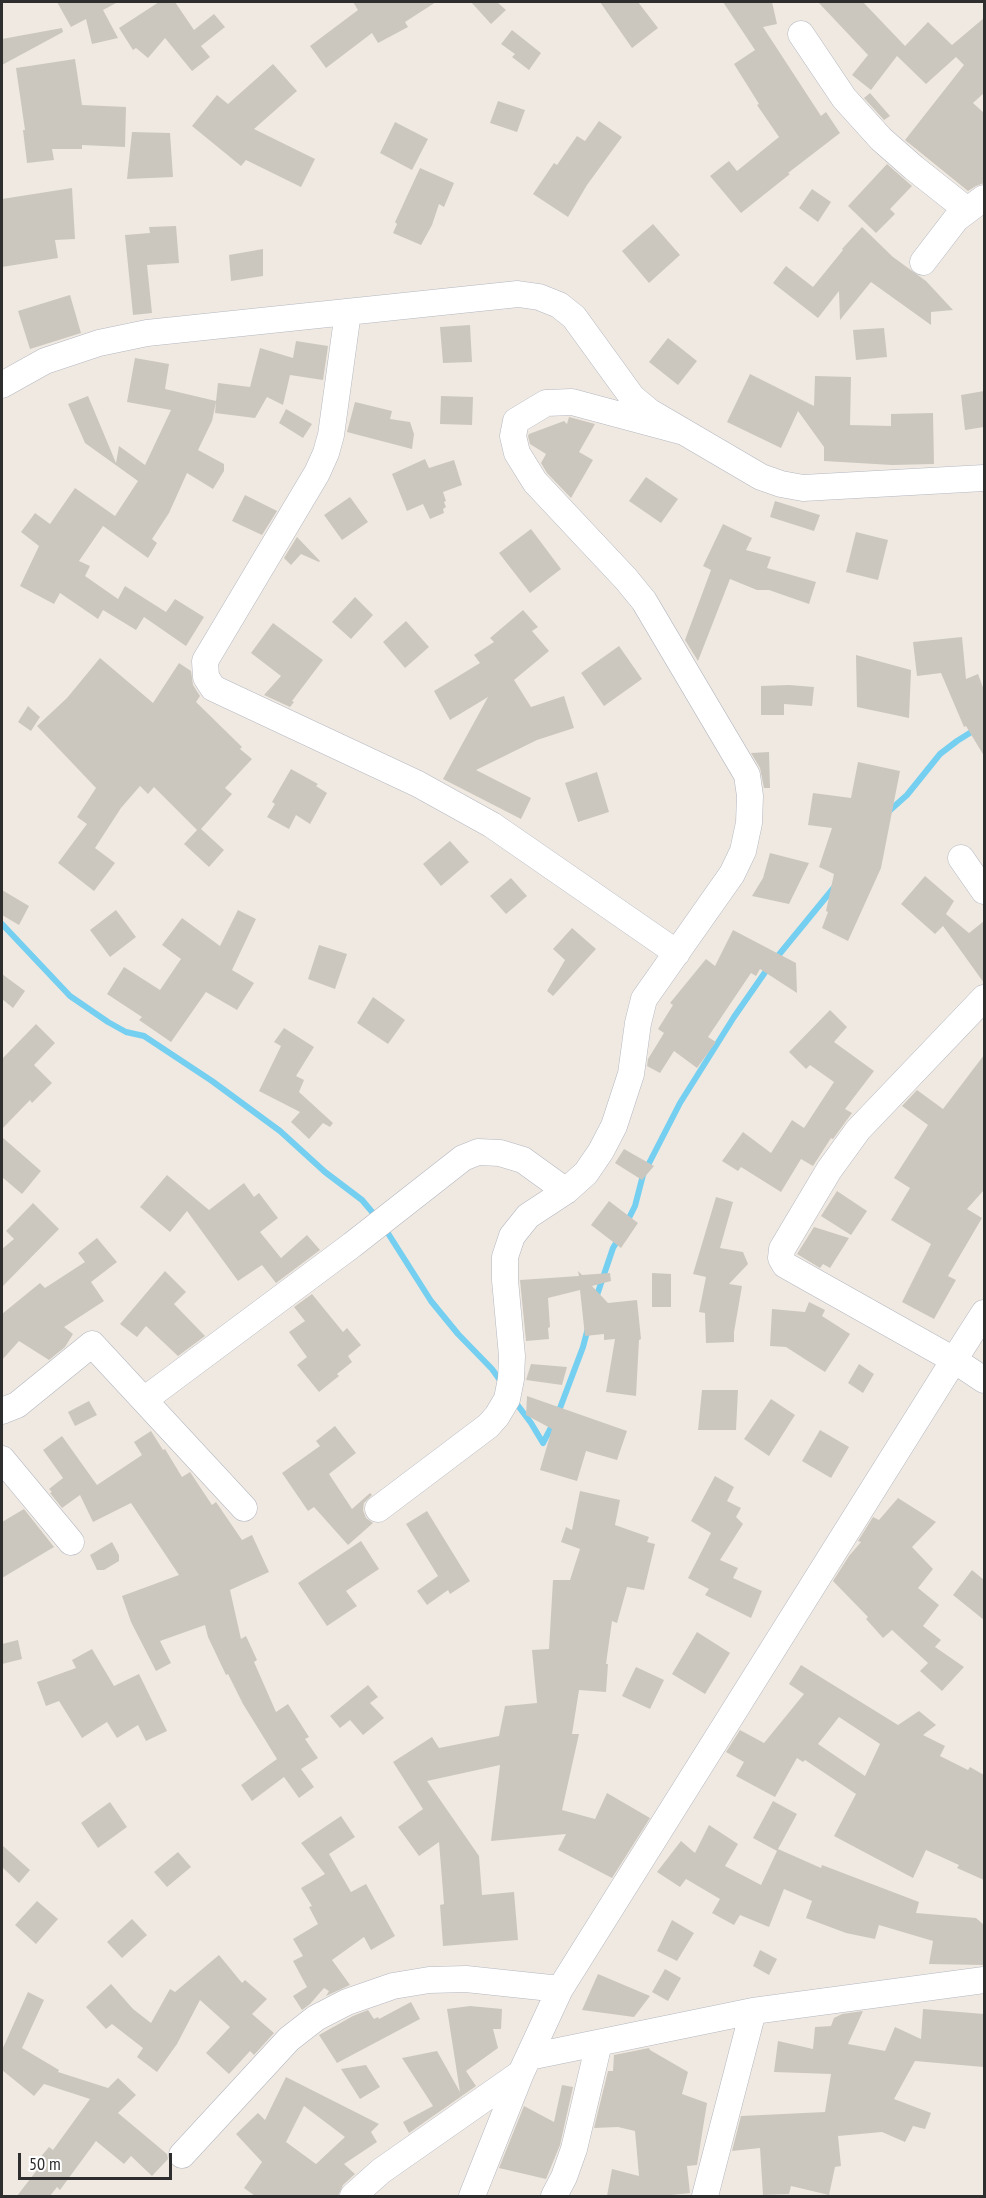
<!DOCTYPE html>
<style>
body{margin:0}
#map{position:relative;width:986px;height:2198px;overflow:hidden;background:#efe9e1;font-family:"PT Sans Narrow",sans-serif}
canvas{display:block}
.frame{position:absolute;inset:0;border:3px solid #2e2e2e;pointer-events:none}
.scale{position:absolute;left:18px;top:2153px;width:154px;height:27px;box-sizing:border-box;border:3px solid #2e2e2e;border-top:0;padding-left:8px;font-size:18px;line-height:21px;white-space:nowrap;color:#2e2e2e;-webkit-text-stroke:4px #fff;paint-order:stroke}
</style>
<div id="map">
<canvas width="986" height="2198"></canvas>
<div class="frame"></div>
<div class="scale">50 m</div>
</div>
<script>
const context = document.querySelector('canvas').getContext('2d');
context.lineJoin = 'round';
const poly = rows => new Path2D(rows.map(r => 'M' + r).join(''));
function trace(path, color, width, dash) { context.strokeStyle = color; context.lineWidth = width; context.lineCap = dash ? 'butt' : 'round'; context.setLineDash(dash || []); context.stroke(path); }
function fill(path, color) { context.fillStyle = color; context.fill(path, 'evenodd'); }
const stream = poly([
 [888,812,907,795,940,754,957,741,984,724],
 [2,924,70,996,108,1022,126,1032,144,1036,212,1081,280,1131,325,1172,362,1200,378,1219],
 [626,1224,635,1206,643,1175,680,1103,734,1017,768,968,836,885],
 [384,1227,431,1301,458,1334,492,1369,502,1383],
 [596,1298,613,1248,619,1238],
 [513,1399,531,1423,543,1443],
 [543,1443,557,1416,583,1347,588,1328]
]);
const building = poly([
 [57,2,118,2,103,10,118,38,92,44,86,19,71,27],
 [159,2,175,2,194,30,214,14,225,27,201,46,210,57,192,71,165,38,148,58,136,48,133,50,119,28],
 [353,2,436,2,405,22,408,27,378,43,372,33,326,68,310,46,358,10],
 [471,2,497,2,506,10,491,24],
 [600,2,638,2,658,28,632,48],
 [723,2,772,2,777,24,763,27,821,116,826,112,840,133,788,173,790,174,741,213,710,176,729,161,737,171,779,137,757,105,759,104,734,64,755,50],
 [818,2,863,2,905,46,928,22,952,45,984,18,984,93,973,103,984,113,984,183,976,186,968,191,905,140,964,65,956,57,926,84,897,56,871,90,852,75,868,55],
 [62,28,63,32,2,65,2,39],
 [512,30,541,53,529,70,512,57,515,54,501,44],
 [75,59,82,105,126,107,125,147,82,145,82,149,52,149,54,160,27,163,23,130,25,130,16,68],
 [273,64,297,91,254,129,315,159,301,187,246,160,241,166,192,126,217,95,228,104],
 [870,93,890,116,884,120,864,98],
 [498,101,525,110,517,132,490,123],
 [599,121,622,137,587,185,568,217,533,194,554,163,557,165,577,136,585,141],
 [395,122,428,139,412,170,380,153],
 [132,132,170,133,173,177,127,179],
 [887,164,912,186,890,209,895,214,876,233,848,206],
 [420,168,454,183,444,207,439,204,432,225,421,245,393,233,397,224,395,222],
 [72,188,75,239,55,240,58,258,2,267,2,199],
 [812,189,831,202,818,222,799,208],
 [653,224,680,255,649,283,622,251],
 [176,226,179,263,147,265,152,313,133,315,125,235,150,233,149,227],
 [862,227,893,257,926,281,953,310,931,312,931,325,871,282,840,320,839,291,818,318,773,283,786,266,813,287,843,250,842,249],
 [263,249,263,276,231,281,229,255],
 [70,295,81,333,30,349,18,311],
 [470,325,472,362,443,363,440,327],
 [884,328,887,357,856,360,853,330],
 [668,338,697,361,678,385,649,362],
 [296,341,328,346,323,380,290,375,283,405,267,397,255,418,215,413,216,402,212,421,198,450,224,464,224,471,213,489,187,473,169,513,152,539,157,543,148,558,103,526,79,561,90,566,85,576,118,599,125,586,166,612,175,599,204,617,186,646,144,617,136,630,103,610,98,619,60,593,54,604,20,586,39,546,21,532,35,513,50,524,75,488,115,516,138,481,85,443,68,404,88,396,116,463,119,446,145,465,171,410,127,402,135,358,169,364,165,389,216,401,218,383,250,387,260,348,293,358],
 [750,374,814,406,815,376,851,377,850,425,891,426,891,414,933,413,934,464,892,465,824,461,824,447,798,411,781,448,727,422],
 [984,391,984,427,965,430,961,395],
 [441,396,473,397,472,425,440,424],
 [355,402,392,411,390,419,410,422,414,434,412,449,347,432],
 [286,409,312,424,303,438,279,423],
 [569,417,595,424,579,452,593,460,571,498,547,473,541,463,546,454,530,444,528,436,529,434,564,421,567,424],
 [425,459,429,468,454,460,462,485,443,492,446,501,444,502,446,507,443,509,444,513,430,519,423,504,407,511,392,474],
 [646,477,678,499,661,523,629,501],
 [245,495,277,511,262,535,232,521],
 [350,497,368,522,342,540,324,515],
 [775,501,820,515,814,531,770,517],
 [723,524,752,538,746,550,771,557,767,568,816,582,809,604,769,590,757,590,730,579,698,661,685,640,711,570,703,566],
 [531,529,561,569,530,593,499,553],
 [856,532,888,540,878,580,846,572],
 [297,537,320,561,319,562,301,554,291,565,284,558],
 [355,597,373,615,351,639,332,622],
 [523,610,538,627,532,631,549,651,514,680,531,707,564,696,574,728,537,740,476,770,531,798,521,819,443,779,488,697,450,720,434,691,480,663,474,655,494,642,490,638],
 [406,621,429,647,405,668,383,642],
 [273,623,323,660,292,701,294,702,290,707,264,695,281,676,251,653],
 [962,637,966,679,978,674,984,690,984,756,966,726,964,727,941,673,917,676,913,642],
 [619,646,642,679,604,706,581,673],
 [856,655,911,670,909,718,857,707],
 [100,658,153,703,179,663,191,671,193,685,200,696,196,702,242,747,240,749,252,759,225,788,232,794,201,829,224,850,209,867,184,844,197,830,154,787,148,794,140,786,121,808,95,848,115,863,94,891,58,863,87,824,77,817,96,788,37,726,67,698],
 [789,685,814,687,812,706,784,704,784,715,761,715,761,686],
 [28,706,40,717,31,731,18,722],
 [769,752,770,788,764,788,760,768,751,753],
 [858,762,900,771,881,868,848,941,822,928,828,912,826,911,834,874,819,867,832,828,808,825,813,793,851,798],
 [291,769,318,784,316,786,327,793,310,824,296,815,289,829,267,817,275,804,272,802],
 [597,772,609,812,578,822,565,783],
 [450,841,469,862,441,886,423,864],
 [770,853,809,863,789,904,752,896,763,878],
 [925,876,954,901,946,914,969,933,984,921,984,983,943,926,935,934,901,904],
 [511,878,527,896,506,914,490,896],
 [2,890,29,906,19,925,2,915],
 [116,910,136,937,110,957,90,930],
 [238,910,256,919,232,970,254,983,237,1010,206,992,171,1042,139,1020,142,1017,107,994,124,967,160,990,181,959,162,945,182,918,220,946],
 [572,928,596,949,553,996,547,991,565,960,553,949],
 [733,930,796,963,797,993,760,969,756,976,751,973,708,1037,716,1042,697,1068,674,1051,660,1073,647,1066,648,1059,664,1033,658,1029,673,1005,670,1003,706,959,715,966],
 [319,945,347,954,335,989,308,979],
 [2,974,25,991,13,1008,2,999],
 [373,997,405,1020,388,1044,357,1023],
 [830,1010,847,1027,834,1042,874,1071,845,1109,852,1113,833,1139,831,1138,813,1166,801,1159,781,1192,741,1167,738,1171,722,1161,743,1132,771,1153,792,1120,804,1128,834,1082,810,1065,806,1069,789,1052],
 [36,1024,55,1043,34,1065,52,1083,32,1103,30,1100,2,1129,2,1059],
 [284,1028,314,1047,296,1076,304,1080,299,1092,333,1123,330,1127,323,1123,309,1139,291,1122,300,1112,259,1091,281,1046,274,1042],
 [984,1055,984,1190,967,1209,982,1218,948,1276,956,1280,934,1319,902,1302,931,1244,891,1220,910,1188,894,1178,928,1125,902,1106,917,1090,943,1109],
 [2,1137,41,1171,22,1194,2,1177],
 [624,1149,654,1166,642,1180,615,1163],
 [167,1175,209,1210,244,1183,254,1197,259,1193,278,1218,260,1232,281,1258,307,1235,320,1250,276,1283,262,1265,238,1281,187,1211,170,1232,140,1207],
 [837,1191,867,1211,851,1235,821,1216],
 [716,1197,733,1202,720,1248,743,1252,748,1264,729,1284,742,1286,734,1332,734,1342,706,1343,705,1313,699,1312,706,1277,693,1274],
 [609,1201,638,1223,621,1248,591,1225],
 [33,1203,59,1229,2,1287,2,1249,14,1239,6,1231],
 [814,1227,849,1238,830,1268,823,1264,820,1268,797,1254],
 [97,1238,117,1262,91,1282,104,1301,64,1327,73,1334,65,1347,49,1360,19,1341,2,1360,2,1314,40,1283,45,1288,85,1262,78,1253],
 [165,1271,186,1292,174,1304,205,1336,178,1356,146,1326,137,1337,120,1324],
 [578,1271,582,1275,610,1273,611,1281,592,1286,608,1303,637,1300,641,1339,639,1340,636,1396,606,1392,615,1339,604,1340,604,1334,585,1336,580,1290,548,1298,550,1327,548,1328,549,1339,526,1341,520,1280,579,1276],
 [652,1273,671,1274,671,1307,652,1307],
 [312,1294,343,1332,347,1328,361,1345,348,1356,352,1362,337,1374,339,1376,319,1392,297,1365,307,1357,289,1332,305,1321,294,1307],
 [809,1302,825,1310,822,1316,850,1334,825,1372,786,1347,770,1346,772,1309,805,1312],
 [531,1364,567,1367,562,1385,526,1380],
 [859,1364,874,1374,863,1393,848,1383],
 [702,1390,738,1390,736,1430,698,1430],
 [527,1396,627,1431,617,1460,586,1451,577,1481,540,1470,552,1429,526,1415],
 [771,1399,795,1415,769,1456,744,1439],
 [89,1401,97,1415,75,1426,68,1412],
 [335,1426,356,1453,329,1474,352,1509,370,1493,372,1495,364,1503,363,1510,366,1518,373,1523,348,1545,314,1507,308,1511,282,1473,320,1446,316,1441],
 [820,1430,849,1447,831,1478,802,1461],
 [151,1431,163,1450,165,1449,182,1477,190,1472,212,1505,216,1502,242,1540,252,1535,269,1572,230,1590,241,1639,246,1636,257,1660,254,1662,276,1712,288,1704,309,1737,305,1739,318,1758,301,1769,314,1787,299,1798,284,1777,252,1801,241,1785,277,1759,243,1704,228,1674,226,1675,208,1637,205,1625,160,1641,171,1663,156,1671,131,1622,122,1596,179,1575,131,1503,93,1522,80,1495,62,1508,50,1493,52,1492,49,1489,63,1478,43,1450,62,1436,97,1485,142,1455,134,1442],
 [715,1476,734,1487,727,1501,741,1508,736,1517,743,1524,720,1560,738,1568,733,1578,762,1591,751,1618,705,1595,709,1589,688,1578,711,1533,691,1521],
 [580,1491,620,1500,615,1525,649,1537,647,1542,655,1544,644,1590,627,1587,617,1623,612,1621,606,1664,608,1664,606,1692,579,1690,572,1734,579,1734,562,1810,595,1819,607,1793,650,1818,612,1878,558,1850,566,1834,491,1841,500,1765,427,1781,479,1856,482,1895,514,1892,518,1940,443,1946,440,1905,444,1904,439,1842,419,1856,398,1827,423,1809,393,1762,432,1737,439,1748,499,1736,505,1706,537,1703,532,1650,549,1649,553,1580,570,1580,580,1549,561,1542,566,1527,572,1530],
 [898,1498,936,1522,912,1547,933,1569,918,1588,939,1605,923,1626,941,1640,935,1647,964,1667,942,1691,920,1671,928,1663,892,1630,883,1638,866,1619,868,1617,833,1581,849,1556,861,1542,858,1541,873,1517,879,1520],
 [24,1509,54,1547,2,1578,2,1522],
 [427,1511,470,1581,450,1594,448,1590,427,1605,417,1591,438,1576,406,1524],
 [361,1541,379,1569,346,1591,357,1606,327,1626,298,1583],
 [112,1542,119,1555,119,1561,104,1570,97,1570,90,1555],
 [972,1570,984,1580,984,1620,953,1595],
 [697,1632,730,1653,705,1694,672,1674],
 [18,1640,22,1659,2,1664,2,1644],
 [92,1649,114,1686,139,1674,167,1731,146,1741,138,1725,117,1738,107,1722,82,1738,59,1701,46,1706,37,1682,76,1668,72,1660],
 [801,1665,898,1725,919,1711,936,1725,923,1735,945,1746,940,1756,968,1770,970,1767,984,1775,984,1880,957,1868,959,1865,926,1850,913,1878,834,1836,856,1794,805,1760,803,1762,797,1758,775,1797,736,1776,744,1762,726,1752,740,1730,764,1743,804,1694,789,1684],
 [839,1717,880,1744,865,1776,818,1744],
 [636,1667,664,1680,650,1709,622,1696],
 [368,1685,378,1697,370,1703,384,1718,363,1735,350,1720,340,1728,330,1716],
 [773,1801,797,1814,778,1849,821,1868,822,1865,919,1902,916,1913,976,1918,984,1925,984,1965,929,1964,933,1941,879,1925,875,1939,846,1933,806,1918,812,1901,784,1889,769,1927,740,1915,734,1925,712,1913,720,1899,686,1879,680,1887,657,1872,681,1841,695,1853,709,1825,738,1844,725,1866,761,1885,777,1851,753,1838],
 [110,1802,127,1827,98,1848,81,1823],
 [341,1816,355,1837,329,1854,351,1892,366,1884,395,1936,371,1950,364,1937,332,1960,350,1985,326,1996,329,1991,324,1988,310,2004,302,2010,293,1996,307,1987,293,1961,303,1956,293,1939,318,1924,309,1907,312,1906,301,1888,325,1874,301,1843],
 [2,1845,30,1870,19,1883,2,1867],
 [178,1852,191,1867,167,1887,154,1872],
 [37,1901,58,1919,36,1944,15,1925],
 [132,1919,147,1935,122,1958,107,1942],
 [672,1920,694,1933,677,1961,657,1951],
 [760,1950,777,1959,769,1975,753,1966],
 [219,1955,242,1983,245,1980,267,1999,252,2014,274,2033,254,2055,250,2051,229,2074,206,2053,230,2027,200,2000,177,2044,157,2072,137,2057,143,2048,112,2024,106,2029,86,2007,111,1984,133,2009,151,2023,170,1989,175,1992],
 [665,1969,681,1978,668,2001,652,1992],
 [598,1974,650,1996,634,2017,582,2010],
 [28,1992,44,2000,22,2048,59,2070,58,2072,108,2088,118,2078,136,2095,118,2113,167,2154,168,2159,152,2176,131,2156,124,2164,96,2141,60,2190,57,2187,50,2196,17,2196,37,2170,33,2166,49,2147,53,2150,90,2099,44,2084,34,2096,2,2070,2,2050],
 [411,2002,420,2019,337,2063,319,2035,353,2016,368,2010,374,2019,378,2017,379,2019],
 [470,2006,502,2009,501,2029,493,2029,498,2048,466,2071,476,2086,409,2133,403,2122,433,2106,402,2058,437,2051,460,2092,447,2009],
 [923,2009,984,2014,984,2067,915,2061,894,2099,931,2113,925,2129,913,2126,905,2142,882,2132,838,2136,841,2166,835,2167,829,2195,791,2186,789,2194,763,2195,760,2148,732,2151,741,2116,825,2112,831,2074,774,2072,778,2041,813,2049,815,2027,831,2026,834,2018,842,2014,863,2011,848,2044,885,2051,895,2027,921,2039],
 [649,2048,650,2050,688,2072,682,2094,707,2103,697,2165,687,2166,690,2193,663,2196,607,2196,612,2169,639,2176,635,2131,618,2127,594,2128,608,2071,613,2071,614,2055],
 [366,2065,380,2087,360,2099,341,2069],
 [286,2077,379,2124,371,2132,377,2142,344,2164,355,2174,343,2185,338,2196,255,2196,244,2188,262,2162,236,2134,258,2113,265,2120],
 [304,2106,345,2137,316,2164,286,2142],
 [562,2085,573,2087,560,2145,546,2179,499,2168,524,2106,554,2122]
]);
const minor = poly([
 [801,34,844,98,881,139,914,168,967,210],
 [923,262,956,219,984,198],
 [348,312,331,435,326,453,317,473,205,661,206,677,213,688,418,784,492,825,677,953],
 [2,385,45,361,99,343,147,333,518,294,539,297,559,305,574,317,632,397,650,412,761,477,781,484,803,488,984,478],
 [961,858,984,891],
 [984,998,858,1130,829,1170,782,1249,781,1258,785,1265,954,1360,984,1380],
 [144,1400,352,1245,463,1158,478,1152,500,1153,523,1160,566,1191],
 [2,1411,17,1405,92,1344,244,1508],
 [2,1459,71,1542],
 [378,1509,488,1426,497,1416,507,1399,511,1379,512,1356,505,1280,505,1257,512,1236,528,1216,566,1191,586,1173,601,1151,614,1126,631,1074,638,1023,644,999,732,874,743,851,749,823,750,796,747,775,644,601,626,579,535,482,517,453,513,436,516,421,546,403,572,402,684,432],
 [529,2057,753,2011,984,1980],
 [182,2155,289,2039,316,2018,347,2002,393,1986,429,1980,466,1979,560,1989],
 [353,2196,381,2171,521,2073],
 [472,2196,521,2073,560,1989,954,1360,984,1313],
 [554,2196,564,2177,574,2149,599,2043],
 [705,2196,753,2011]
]);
trace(stream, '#75cff0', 6);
fill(building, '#cbc7bf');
trace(minor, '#b4b7c1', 27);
trace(minor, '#fff', 26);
</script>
